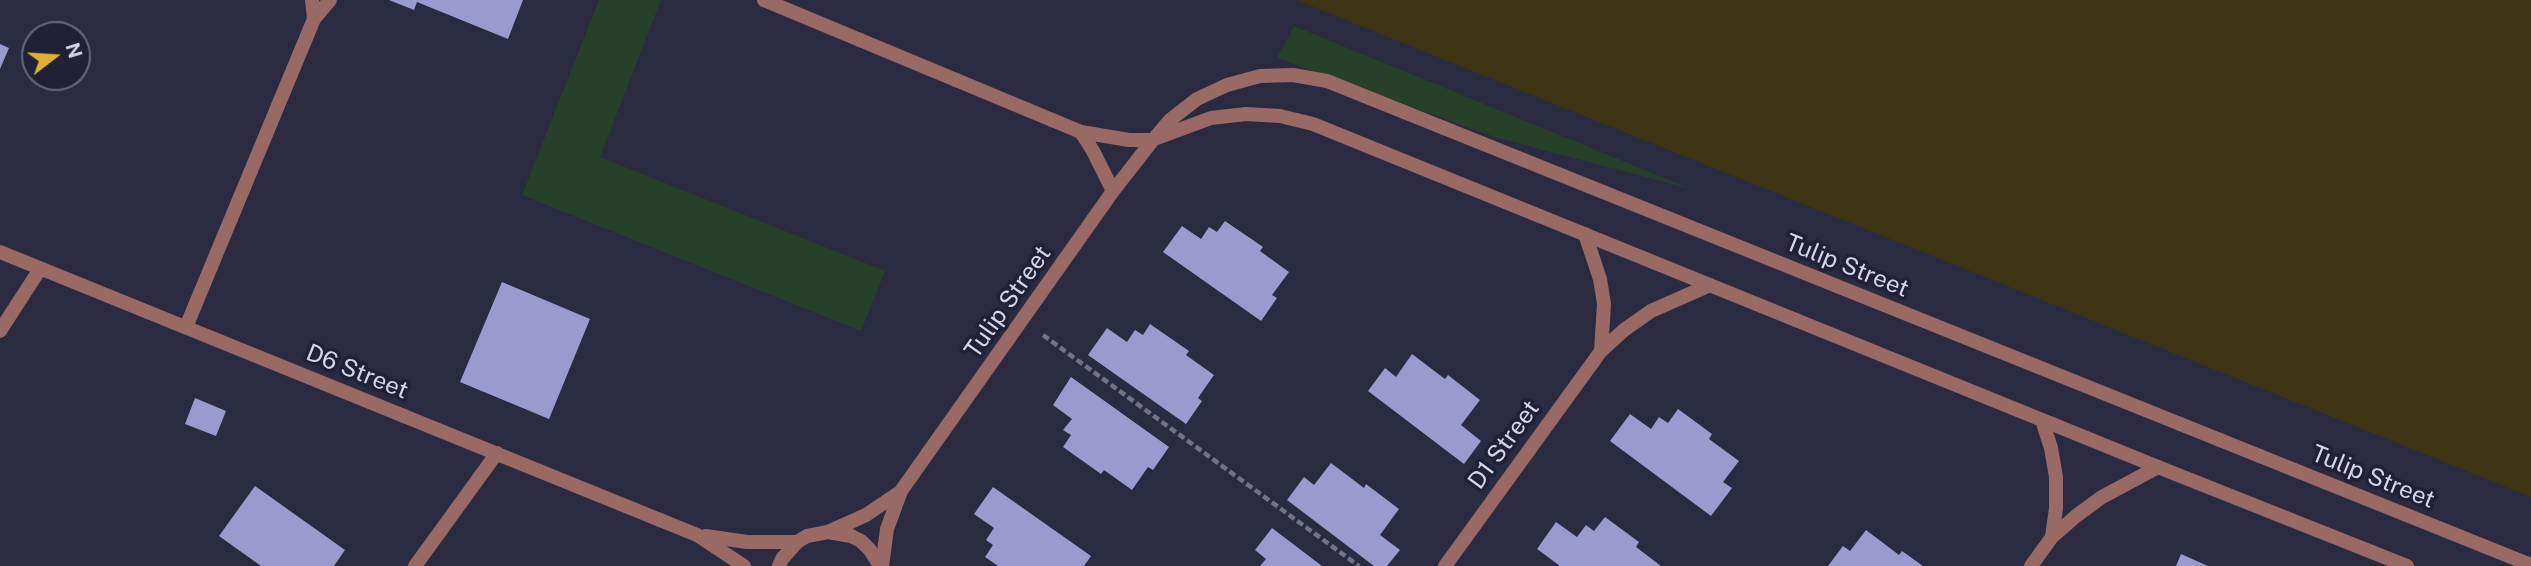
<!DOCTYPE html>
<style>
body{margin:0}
#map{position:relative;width:2531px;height:566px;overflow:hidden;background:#2a2a41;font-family:"Public Sans",sans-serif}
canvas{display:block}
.north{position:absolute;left:21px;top:21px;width:70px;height:70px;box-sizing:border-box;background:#202037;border:2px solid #68687d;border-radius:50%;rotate:73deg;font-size:19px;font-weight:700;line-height:28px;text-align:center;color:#d4d5e5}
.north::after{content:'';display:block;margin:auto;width:24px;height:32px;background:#e0b034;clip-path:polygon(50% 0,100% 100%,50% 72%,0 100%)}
</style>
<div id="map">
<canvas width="2531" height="566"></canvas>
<div class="north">N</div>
</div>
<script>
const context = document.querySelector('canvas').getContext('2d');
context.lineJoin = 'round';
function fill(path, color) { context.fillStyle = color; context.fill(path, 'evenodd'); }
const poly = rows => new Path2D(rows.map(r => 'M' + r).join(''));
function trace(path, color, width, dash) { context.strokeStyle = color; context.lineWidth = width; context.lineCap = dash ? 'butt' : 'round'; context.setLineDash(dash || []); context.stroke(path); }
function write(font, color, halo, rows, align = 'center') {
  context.font = font + ' "Public Sans",sans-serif'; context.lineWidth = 7; context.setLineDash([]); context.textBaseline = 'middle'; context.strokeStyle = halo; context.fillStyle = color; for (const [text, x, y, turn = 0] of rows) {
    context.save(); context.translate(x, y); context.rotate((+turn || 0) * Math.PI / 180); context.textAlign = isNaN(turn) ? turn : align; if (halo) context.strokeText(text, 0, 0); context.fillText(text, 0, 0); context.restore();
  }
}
const green = poly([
 [599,0,661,0,600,157,885,271,861,331,522,195],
 [1294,26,1691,189,1494,137,1277,58]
]);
const sand = poly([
 [1296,0,2531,0,2531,497]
]);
const building = poly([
 [389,0,523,0,508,39,417,2,414,10],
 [0,44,9,48,0,69],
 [1225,221,1263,247,1260,251,1289,272,1272,295,1277,298,1261,321,1163,252,1182,226,1201,239,1209,227,1217,232],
 [502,282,590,319,549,419,460,382],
 [1150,324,1189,351,1186,355,1214,375,1198,398,1202,401,1186,424,1088,355,1107,328,1127,342,1135,330,1143,335],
 [1412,354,1445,379,1448,375,1480,400,1461,425,1481,441,1464,464,1368,391,1385,368,1396,377],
 [1071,377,1169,447,1153,470,1148,467,1132,490,1104,470,1101,474,1063,447,1071,435,1063,430,1072,419,1053,405],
 [195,398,226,411,216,436,185,424],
 [1678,409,1712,434,1709,439,1739,461,1723,482,1732,488,1711,516,1610,441,1630,414,1651,429,1659,417,1668,423],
 [1331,463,1364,488,1366,484,1399,509,1380,535,1400,550,1387,566,1374,566,1287,500,1304,477,1314,485],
 [255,486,345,550,334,566,261,566,219,536],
 [993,487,1091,556,1084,566,998,566,985,557,993,545,986,540,994,528,974,514],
 [1605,517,1639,542,1636,547,1661,566,1560,566,1537,549,1556,522,1577,537,1586,525,1594,531],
 [1272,528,1322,566,1260,566,1266,559,1255,550],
 [1866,530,1899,555,1902,551,1923,566,1828,566,1843,546,1850,551],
 [2181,554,2208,566,2176,566]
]);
const path = poly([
 [1043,335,1359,566]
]);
const minor = poly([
 [312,0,314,19],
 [764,0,1081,132,1129,140,1153,140],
 [1081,132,1093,151,1113,191],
 [1585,234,1600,279,1604,304,1601,351],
 [0,252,697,535,744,566],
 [186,327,314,19,330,0],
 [0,331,40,269],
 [2042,420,2051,448,2056,477,2056,508,2052,537],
 [706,536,747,542,797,542],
 [415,566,497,453],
 [779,566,782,559,797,542,807,536,828,532,851,536,861,541,870,550,880,566],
 [1445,566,1601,351,1624,330,1651,311,1710,285],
 [2031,566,2052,537,2076,516,2102,497,2158,467]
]);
const tertiary = poly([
 [1157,138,1211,118,1246,114,1280,116,1313,124,2158,467,2407,566],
 [828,532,866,515,900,492],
 [882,566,887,529,901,491,1113,191,1153,140,1170,120,1197,99,1227,85,1260,76,1293,75,1327,81,2531,565]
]);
const streetNames = [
 ["Tulip Street",1847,266,22],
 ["Tulip Street",1008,302,-55],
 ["D6 Street",357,372,22],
 ["D1 Street",1504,445,-54],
 ["Tulip Street",2373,477,22]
];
fill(green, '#274029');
fill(sand, '#3c3413');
fill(building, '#9a9acf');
trace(path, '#737387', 4.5, [7, 3.5]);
trace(minor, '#986965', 14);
trace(tertiary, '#986965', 14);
write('24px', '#d4d5e5', '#202037', streetNames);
</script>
